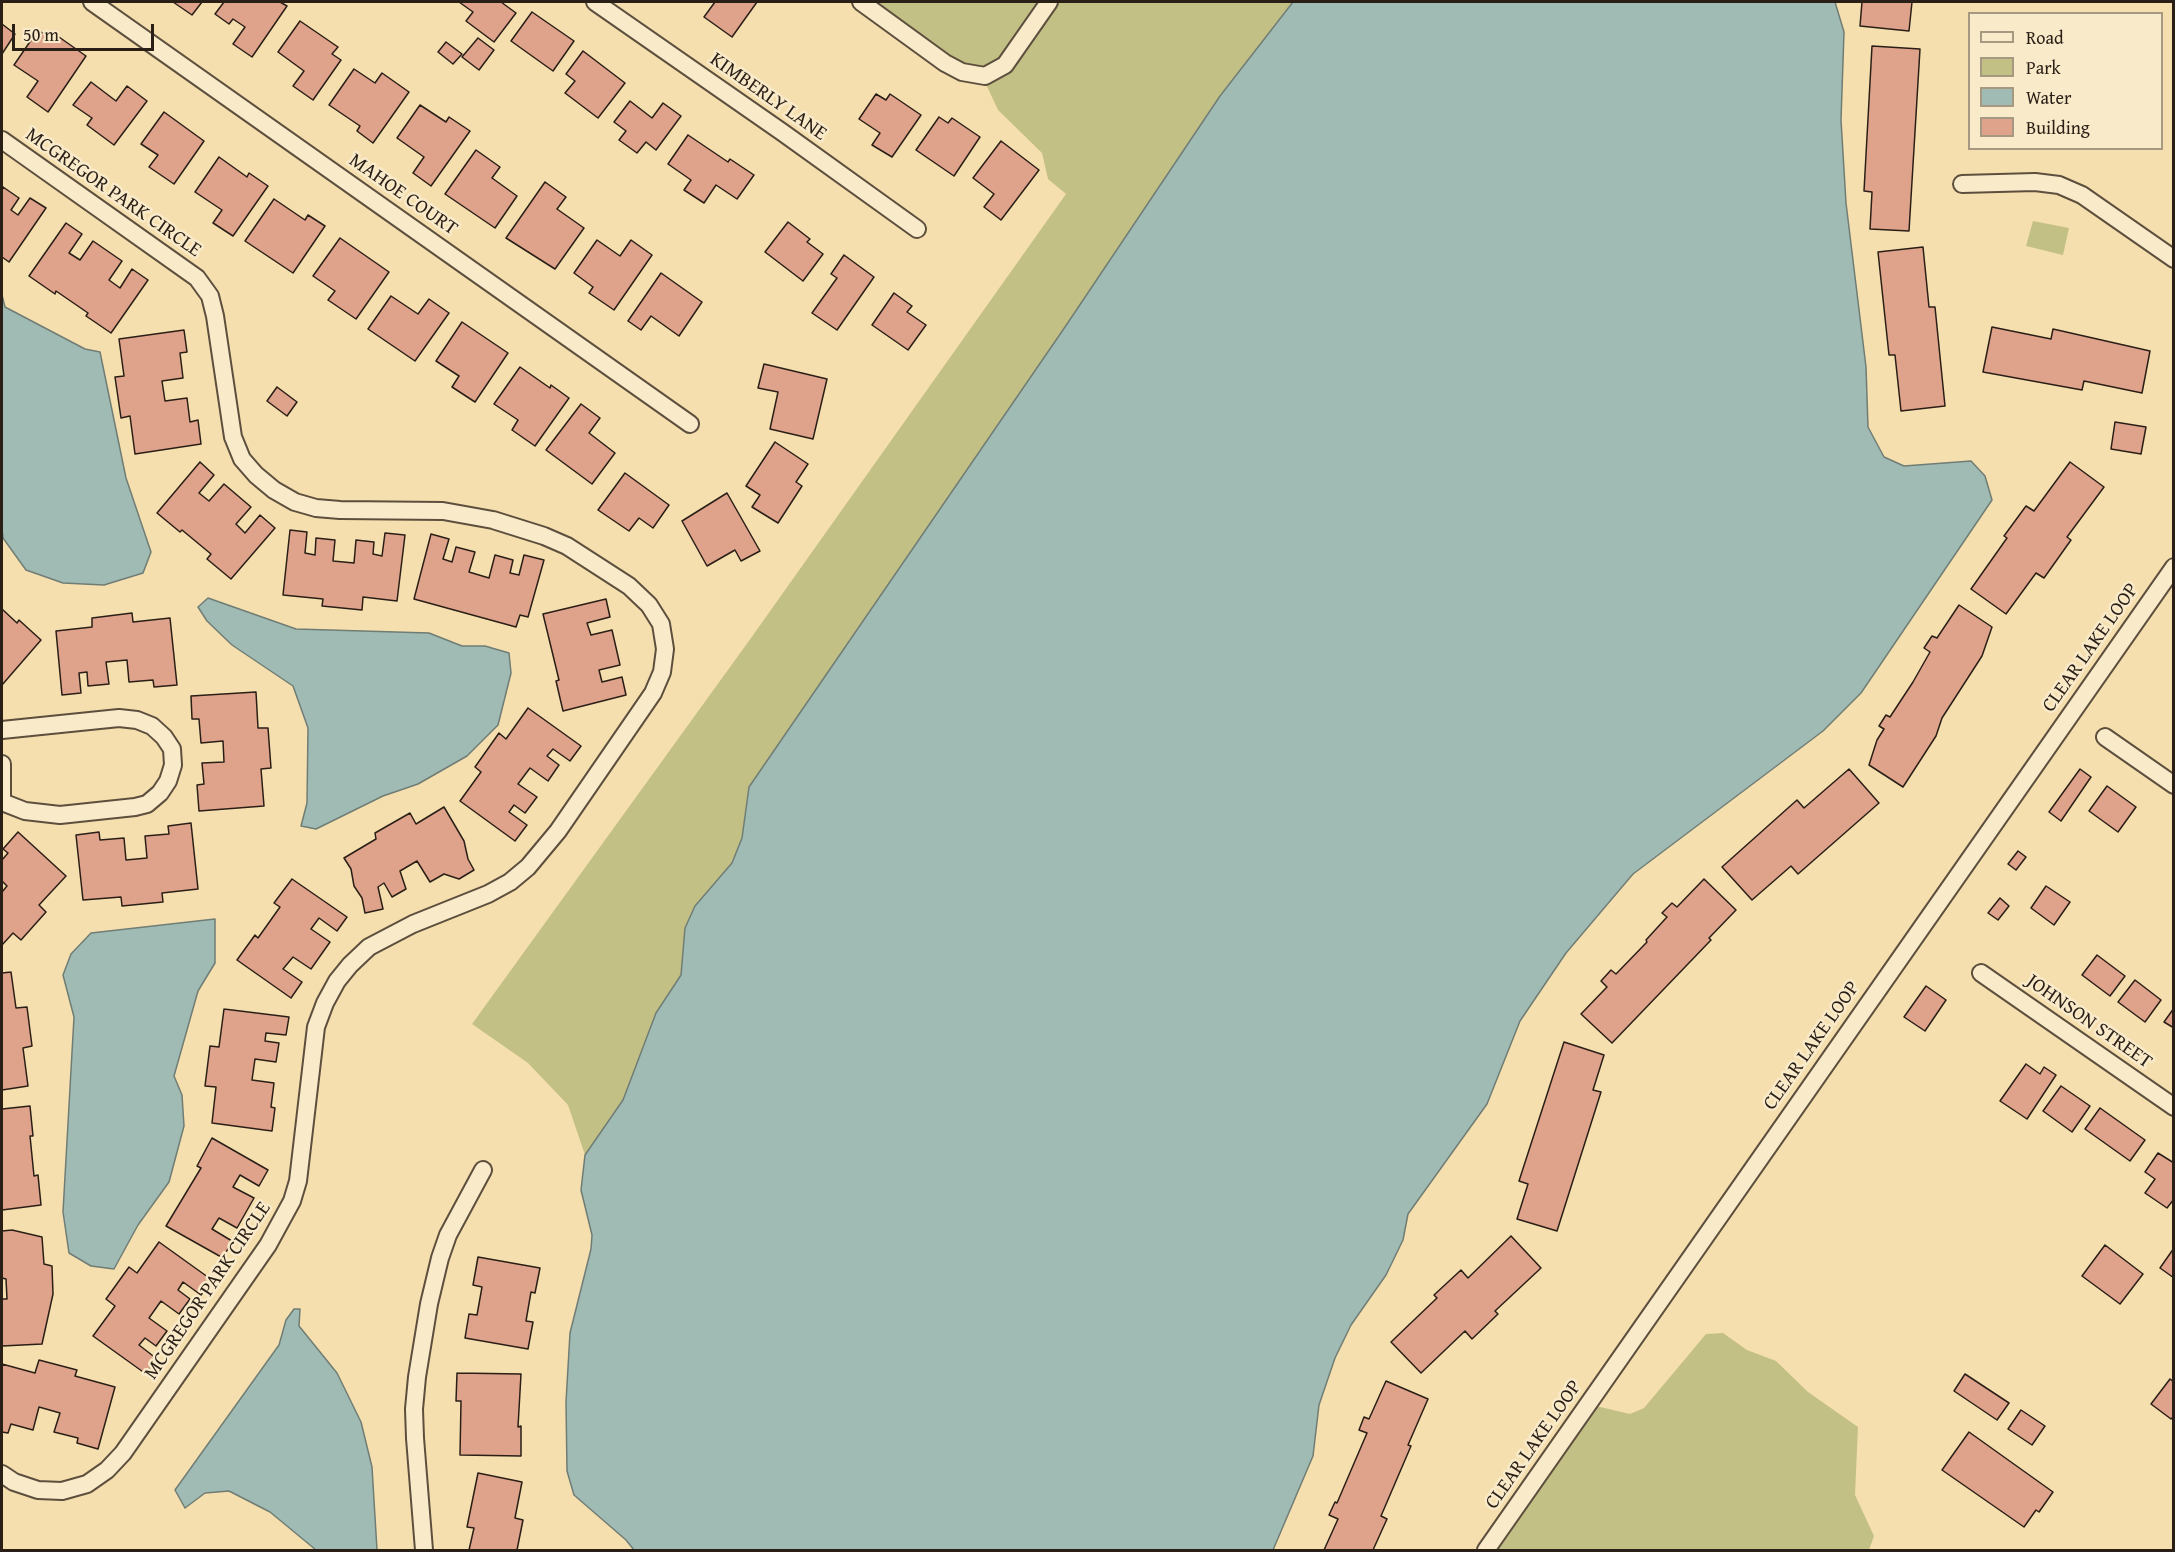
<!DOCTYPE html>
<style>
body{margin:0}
#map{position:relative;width:2175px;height:1552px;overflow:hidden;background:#f6dfae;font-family:"Gentium Book Plus",serif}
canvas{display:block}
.frame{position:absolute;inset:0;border:3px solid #2a1f17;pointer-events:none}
.legend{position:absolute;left:1968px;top:12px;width:195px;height:138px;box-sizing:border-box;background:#f9eaca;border:2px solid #a69982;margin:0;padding:8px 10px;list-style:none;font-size:18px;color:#2a1f17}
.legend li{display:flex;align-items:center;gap:12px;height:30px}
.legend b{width:30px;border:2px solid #a69982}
.scale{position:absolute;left:12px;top:24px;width:142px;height:27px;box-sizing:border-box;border:3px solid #2a1f17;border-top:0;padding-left:8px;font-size:18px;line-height:21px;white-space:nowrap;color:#2a1f17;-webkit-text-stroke:4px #f9eaca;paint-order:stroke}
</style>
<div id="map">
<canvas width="2175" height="1552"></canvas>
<div class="frame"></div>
<ul class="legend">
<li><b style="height:8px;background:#f9eaca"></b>Road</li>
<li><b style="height:16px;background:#c3c085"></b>Park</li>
<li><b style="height:16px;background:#9fbbb3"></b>Water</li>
<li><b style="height:16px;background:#dfa28a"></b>Building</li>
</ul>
<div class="scale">50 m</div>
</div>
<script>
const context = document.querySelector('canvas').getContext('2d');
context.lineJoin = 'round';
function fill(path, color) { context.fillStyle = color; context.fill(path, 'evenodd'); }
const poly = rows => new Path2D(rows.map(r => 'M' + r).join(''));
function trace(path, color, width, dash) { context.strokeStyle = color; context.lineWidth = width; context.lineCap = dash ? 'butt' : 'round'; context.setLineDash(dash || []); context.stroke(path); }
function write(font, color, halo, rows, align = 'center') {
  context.font = font + ' "Gentium Book Plus",serif'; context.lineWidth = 5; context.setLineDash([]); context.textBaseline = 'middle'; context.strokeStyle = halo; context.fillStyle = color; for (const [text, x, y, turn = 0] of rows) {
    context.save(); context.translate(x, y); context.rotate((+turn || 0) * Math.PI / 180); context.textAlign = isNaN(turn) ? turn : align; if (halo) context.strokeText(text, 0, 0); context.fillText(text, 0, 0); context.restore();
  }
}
const green = poly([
 [875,2,1293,2,1220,96,1065,327,749,787,742,838,732,863,695,906,685,928,681,975,656,1013,623,1100,585,1155,568,1105,528,1063,472,1024,751,638,1066,194,1048,179,1042,153,998,110,984,80],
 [2033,221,2069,228,2063,255,2026,246],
 [1723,1333,1747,1350,1776,1361,1808,1392,1858,1427,1855,1495,1874,1536,1869,1550,1498,1550,1596,1406,1630,1414,1644,1408,1706,1334]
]);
const water = poly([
 [1293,2,1835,2,1844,32,1841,120,1846,203,1866,367,1868,427,1884,457,1904,466,1971,461,1985,476,1992,500,1861,693,1823,731,1633,874,1566,953,1520,1021,1487,1104,1408,1214,1403,1240,1386,1275,1351,1325,1335,1358,1319,1405,1313,1456,1273,1550,634,1550,626,1540,574,1495,567,1471,566,1402,570,1333,591,1249,592,1235,581,1190,585,1155,623,1100,656,1013,681,975,685,928,695,906,732,863,742,838,749,787,1065,327,1220,96,1293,2],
 [2,295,5,307,85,349,100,352,126,478,151,552,143,573,104,585,63,583,26,570,3,538,2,529,2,295],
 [208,598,296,629,429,633,462,646,485,646,509,653,511,673,498,725,467,756,418,784,383,796,316,829,301,826,307,803,308,728,293,686,232,645,207,621,198,607,208,598],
 [215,919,215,963,198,991,174,1076,182,1095,184,1126,169,1182,138,1225,114,1269,91,1266,69,1253,63,1212,74,1017,63,975,71,954,91,933,215,919],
 [294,1309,300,1309,299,1326,337,1373,361,1422,372,1467,377,1550,316,1550,270,1512,229,1491,205,1493,185,1508,175,1490,279,1345,286,1320,294,1309]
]);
const building = poly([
 [173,2,202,2,192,15,173,2],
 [224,2,280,2,287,6,252,57,233,44,245,27,233,19,229,24,215,14,224,2],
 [459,2,501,2,516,13,494,42,466,21,473,12,459,2],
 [715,2,757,2,732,37,704,17,715,2],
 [1862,2,1912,2,1909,31,1860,26,1862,2],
 [532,12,574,41,553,71,511,41,532,12],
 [300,21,338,47,332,54,341,60,313,100,293,86,304,71,278,52,300,21],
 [2,24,15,34,2,54,2,24],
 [38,30,56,42,59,37,86,56,48,112,27,97,38,81,14,65,38,30],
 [478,38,494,50,479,70,462,57,478,38],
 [446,42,462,54,453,64,438,52,446,42],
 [1872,46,1920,49,1909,231,1870,229,1872,192,1864,191,1872,46],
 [583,51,625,83,598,118,565,93,575,81,566,74,583,51],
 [354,69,375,83,382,73,409,92,373,143,357,131,360,126,329,105,354,69],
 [91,82,116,101,127,86,147,101,114,145,87,125,92,118,73,105,91,82],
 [876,94,886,100,890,94,921,115,892,157,872,145,880,133,859,119,876,94],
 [630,101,652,118,663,103,681,116,656,150,646,142,637,153,619,140,626,131,614,122,630,101],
 [420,105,446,122,449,117,470,131,431,186,413,173,424,157,397,138,420,105],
 [164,112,204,141,174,184,149,167,158,155,141,144,164,112],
 [939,117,948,123,952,118,980,137,954,176,916,150,939,117],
 [688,135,728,162,730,159,754,175,737,199,716,185,704,203,684,190,691,180,668,164,688,135],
 [1001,141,1039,170,1001,220,984,207,994,194,973,178,1001,141],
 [476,150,500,167,492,178,517,196,495,228,445,194,476,150],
 [219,157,247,177,249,173,268,186,233,236,213,223,222,210,195,192,219,157],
 [545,182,566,197,557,209,584,228,555,269,506,238,545,182],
 [3,187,19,198,11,210,18,215,30,198,46,208,9,262,2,257,2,190,3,187],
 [274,199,305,220,308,215,325,226,293,273,245,241,274,199],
 [788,222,810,239,807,242,823,254,803,281,765,252,788,222],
 [66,223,82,234,69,253,80,260,93,241,122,261,109,280,120,288,132,269,148,280,111,333,86,316,88,313,56,291,55,294,29,276,66,223],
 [340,238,389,272,356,319,328,300,335,291,313,276,340,238],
 [597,240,620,256,631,240,652,255,614,310,589,293,593,287,574,273,597,240],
 [1923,247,1929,307,1935,307,1945,406,1901,411,1895,355,1889,355,1878,252,1923,247],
 [844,255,874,277,837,330,812,313,837,278,831,274,844,255],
 [661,273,702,302,679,336,651,316,641,330,628,321,661,273],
 [894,293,912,306,907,312,926,325,908,350,872,325,894,293],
 [391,296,418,314,429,299,449,313,415,361,368,329,391,296],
 [462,322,508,353,475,402,452,387,459,376,436,361,462,322],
 [1992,327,2051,339,2053,329,2150,351,2142,393,2084,381,2082,390,1983,372,1992,327],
 [184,330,187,352,180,353,183,378,162,381,165,401,187,398,190,422,198,420,201,444,135,454,130,416,121,418,115,377,124,376,119,339,184,330],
 [764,364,827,379,813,439,770,429,778,392,758,388,764,364],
 [520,367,550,388,551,385,569,398,535,446,512,430,518,420,494,404,520,367],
 [277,387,297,402,287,416,267,401,277,387],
 [581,404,600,418,589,433,615,453,592,484,546,450,581,404],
 [2115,422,2146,427,2141,454,2111,449,2115,422],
 [775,442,808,464,796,482,802,486,778,523,752,507,760,495,746,486,775,442],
 [200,462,214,475,199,493,209,501,224,484,251,507,236,524,245,533,260,515,275,528,231,579,207,559,211,554,182,530,180,532,157,513,200,462],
 [2070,462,2104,487,2067,537,2071,540,2044,578,2036,573,2006,614,1971,589,2007,538,2004,536,2026,506,2034,511,2070,462],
 [625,473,669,505,653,528,639,518,629,531,598,510,625,473],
 [727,493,760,551,741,561,735,550,707,566,682,521,727,493],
 [290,530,307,532,305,553,315,555,316,538,335,540,333,561,354,563,356,540,374,542,373,554,382,556,385,533,405,535,397,601,363,597,362,610,322,606,323,599,283,595,290,530],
 [431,534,449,539,443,559,452,562,456,547,475,552,469,572,489,578,495,555,513,560,510,573,519,575,524,555,544,560,528,617,520,615,516,627,414,599,431,534],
 [606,599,610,617,587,623,591,635,612,630,620,665,599,670,602,682,622,677,626,695,563,711,556,681,559,680,543,614,606,599],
 [1959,605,1992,627,1982,656,1942,718,1936,736,1903,787,1869,765,1877,740,1884,729,1879,726,1886,715,1890,717,1913,682,1930,652,1924,648,1932,636,1937,638,1959,605],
 [2,609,17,623,19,620,41,640,2,685,2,609],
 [132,613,133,622,170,618,177,685,154,687,153,680,129,682,127,660,106,662,109,684,88,686,87,672,79,673,81,693,62,695,56,631,92,627,92,618,132,613],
 [256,692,258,728,268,728,271,768,261,769,264,806,199,811,197,785,204,784,202,763,224,762,223,741,201,743,199,719,192,719,191,696,256,692],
 [528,708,581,746,570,761,553,749,547,756,559,765,548,781,530,768,518,784,537,797,525,813,514,805,509,812,527,825,515,841,460,801,481,772,475,767,499,733,506,739,528,708],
 [1849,769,1879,803,1798,874,1791,866,1752,900,1722,867,1797,800,1804,808,1849,769],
 [2080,769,2091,777,2061,821,2049,812,2080,769],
 [2107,786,2136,807,2118,832,2089,811,2107,786],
 [444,807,464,841,468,859,474,870,459,879,444,874,430,882,417,861,400,871,406,889,392,897,384,883,378,887,383,909,365,913,362,898,354,886,351,869,344,858,376,839,375,833,410,813,416,824,444,807],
 [191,823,198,889,162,893,163,902,122,906,121,897,83,900,76,835,99,832,100,840,124,838,126,860,147,858,145,836,169,834,168,826,191,823],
 [18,832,66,876,39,905,46,912,21,940,13,933,2,945,2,892,7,886,2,881,2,860,8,853,3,849,18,832],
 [2018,851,2026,857,2016,870,2008,864,2018,851],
 [292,879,347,917,337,931,319,918,311,929,330,942,311,969,293,957,283,969,302,982,291,998,237,960,255,935,258,938,280,907,274,903,292,879],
 [1704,879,1736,910,1709,938,1711,940,1612,1043,1581,1014,1607,987,1601,981,1611,970,1616,974,1647,942,1646,940,1667,917,1662,913,1672,903,1677,907,1704,879],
 [2046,886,2070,902,2054,925,2031,908,2046,886],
 [2000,898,2009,906,1998,920,1988,913,2000,898],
 [2097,955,2125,976,2110,996,2082,975,2097,955],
 [11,972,16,1008,27,1007,32,1046,23,1048,28,1086,2,1090,2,973,11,972],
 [2135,980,2161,1000,2145,1022,2118,1002,2135,980],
 [1926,986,1946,1000,1925,1031,1904,1017,1926,986],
 [2174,1008,2174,1028,2164,1022,2174,1008],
 [224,1009,289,1017,286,1035,266,1033,265,1041,279,1043,276,1062,255,1059,252,1080,274,1083,271,1107,275,1108,272,1131,212,1123,216,1087,205,1086,210,1046,219,1047,224,1009],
 [1564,1042,1604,1055,1593,1090,1601,1092,1557,1231,1517,1219,1528,1184,1519,1181,1564,1042],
 [2026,1064,2040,1074,2044,1067,2056,1075,2027,1119,2000,1101,2026,1064],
 [2061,1086,2090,1106,2072,1132,2043,1111,2061,1086],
 [30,1106,33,1136,30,1136,34,1176,38,1175,41,1205,2,1210,2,1109,30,1106],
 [2100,1108,2145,1140,2130,1161,2085,1129,2100,1108],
 [212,1138,268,1170,259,1186,240,1175,233,1187,254,1198,237,1228,219,1218,212,1229,232,1241,223,1258,166,1226,201,1168,197,1166,212,1138],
 [2158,1153,2174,1163,2174,1199,2167,1208,2145,1193,2155,1179,2145,1172,2158,1153],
 [12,1230,42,1237,44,1264,52,1266,53,1294,42,1344,2,1346,2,1299,7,1299,6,1279,2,1278,2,1231,12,1230],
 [1511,1236,1541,1268,1495,1311,1498,1314,1472,1339,1465,1331,1421,1373,1391,1342,1437,1298,1434,1295,1461,1270,1468,1278,1511,1236],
 [159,1242,212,1280,201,1295,183,1282,178,1290,190,1299,179,1314,161,1301,149,1318,167,1331,156,1346,145,1338,139,1345,157,1359,146,1374,93,1336,115,1306,106,1299,129,1267,137,1273,159,1242],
 [2105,1245,2143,1274,2120,1304,2082,1276,2105,1245],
 [2174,1248,2174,1278,2160,1268,2174,1248],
 [478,1257,540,1268,535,1293,531,1292,526,1321,533,1322,528,1349,465,1338,469,1314,477,1315,482,1287,473,1285,478,1257],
 [39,1360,77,1370,75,1376,115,1387,98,1449,77,1443,78,1438,54,1432,60,1413,39,1407,33,1430,11,1424,8,1433,2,1432,2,1364,35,1373,39,1360],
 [457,1373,521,1374,518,1427,521,1426,521,1456,460,1455,461,1401,456,1401,457,1373],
 [1965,1374,2009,1403,1997,1420,1954,1391,1965,1374],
 [2170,1379,2174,1382,2174,1416,2171,1419,2151,1404,2170,1379],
 [1386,1381,1428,1399,1408,1445,1411,1446,1381,1516,1387,1519,1373,1550,1324,1550,1338,1519,1329,1515,1335,1502,1337,1503,1367,1433,1359,1430,1364,1417,1369,1419,1386,1381],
 [2021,1410,2045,1426,2032,1445,2008,1429,2021,1410],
 [1969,1432,2053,1492,2039,1512,2036,1510,2024,1527,1942,1470,1969,1432],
 [478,1473,522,1482,515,1518,523,1520,517,1550,469,1550,474,1528,467,1527,478,1473]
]);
const street = poly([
 [92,2,690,424],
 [595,2,782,132,917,229],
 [861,2,945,63,962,72,985,76,1005,65,1049,2],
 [2,140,197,278,210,296,215,316,233,437,242,459,256,475,274,490,295,502,316,508,340,510,443,511,493,520,544,536,567,546,629,586,649,605,661,624,665,649,662,672,653,693,558,831,528,867,510,882,488,894,413,924,369,947,350,965,337,981,325,1003,316,1027,298,1181,292,1201,268,1245,123,1453,107,1470,87,1484,62,1491,38,1490,14,1482,2,1474],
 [1962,184,2035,182,2059,185,2082,195,2174,259],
 [2,730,119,718,137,720,152,726,164,737,172,749,173,765,168,781,160,793,147,804,135,807,60,815,25,811,2,802],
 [2105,737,2174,785],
 [2,764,2,796],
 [1981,973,2174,1107],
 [424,1550,415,1438,414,1409,417,1377,429,1304,440,1258,448,1235,483,1170],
 [1486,1550,2174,567]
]);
const streetNames = [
 ["KIMBERLY LANE",768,97,35],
 ["MCGREGOR PARK CIRCLE",113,193,35],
 ["MAHOE COURT",403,195,35],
 ["CLEAR LAKE LOOP",2091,648,-55],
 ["JOHNSON STREET",2089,1022,35],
 ["CLEAR LAKE LOOP",1812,1046,-55],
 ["MCGREGOR PARK CIRCLE",208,1291,-56],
 ["CLEAR LAKE LOOP",1534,1445,-55]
];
fill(green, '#c3c085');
fill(water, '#9fbbb3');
trace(water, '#707d75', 1.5);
fill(building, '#dfa28a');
trace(building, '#2a1f17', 1.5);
trace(street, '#5d4f3d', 20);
trace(street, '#f9eaca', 16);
write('20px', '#2a1f17', '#f9eaca', streetNames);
</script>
